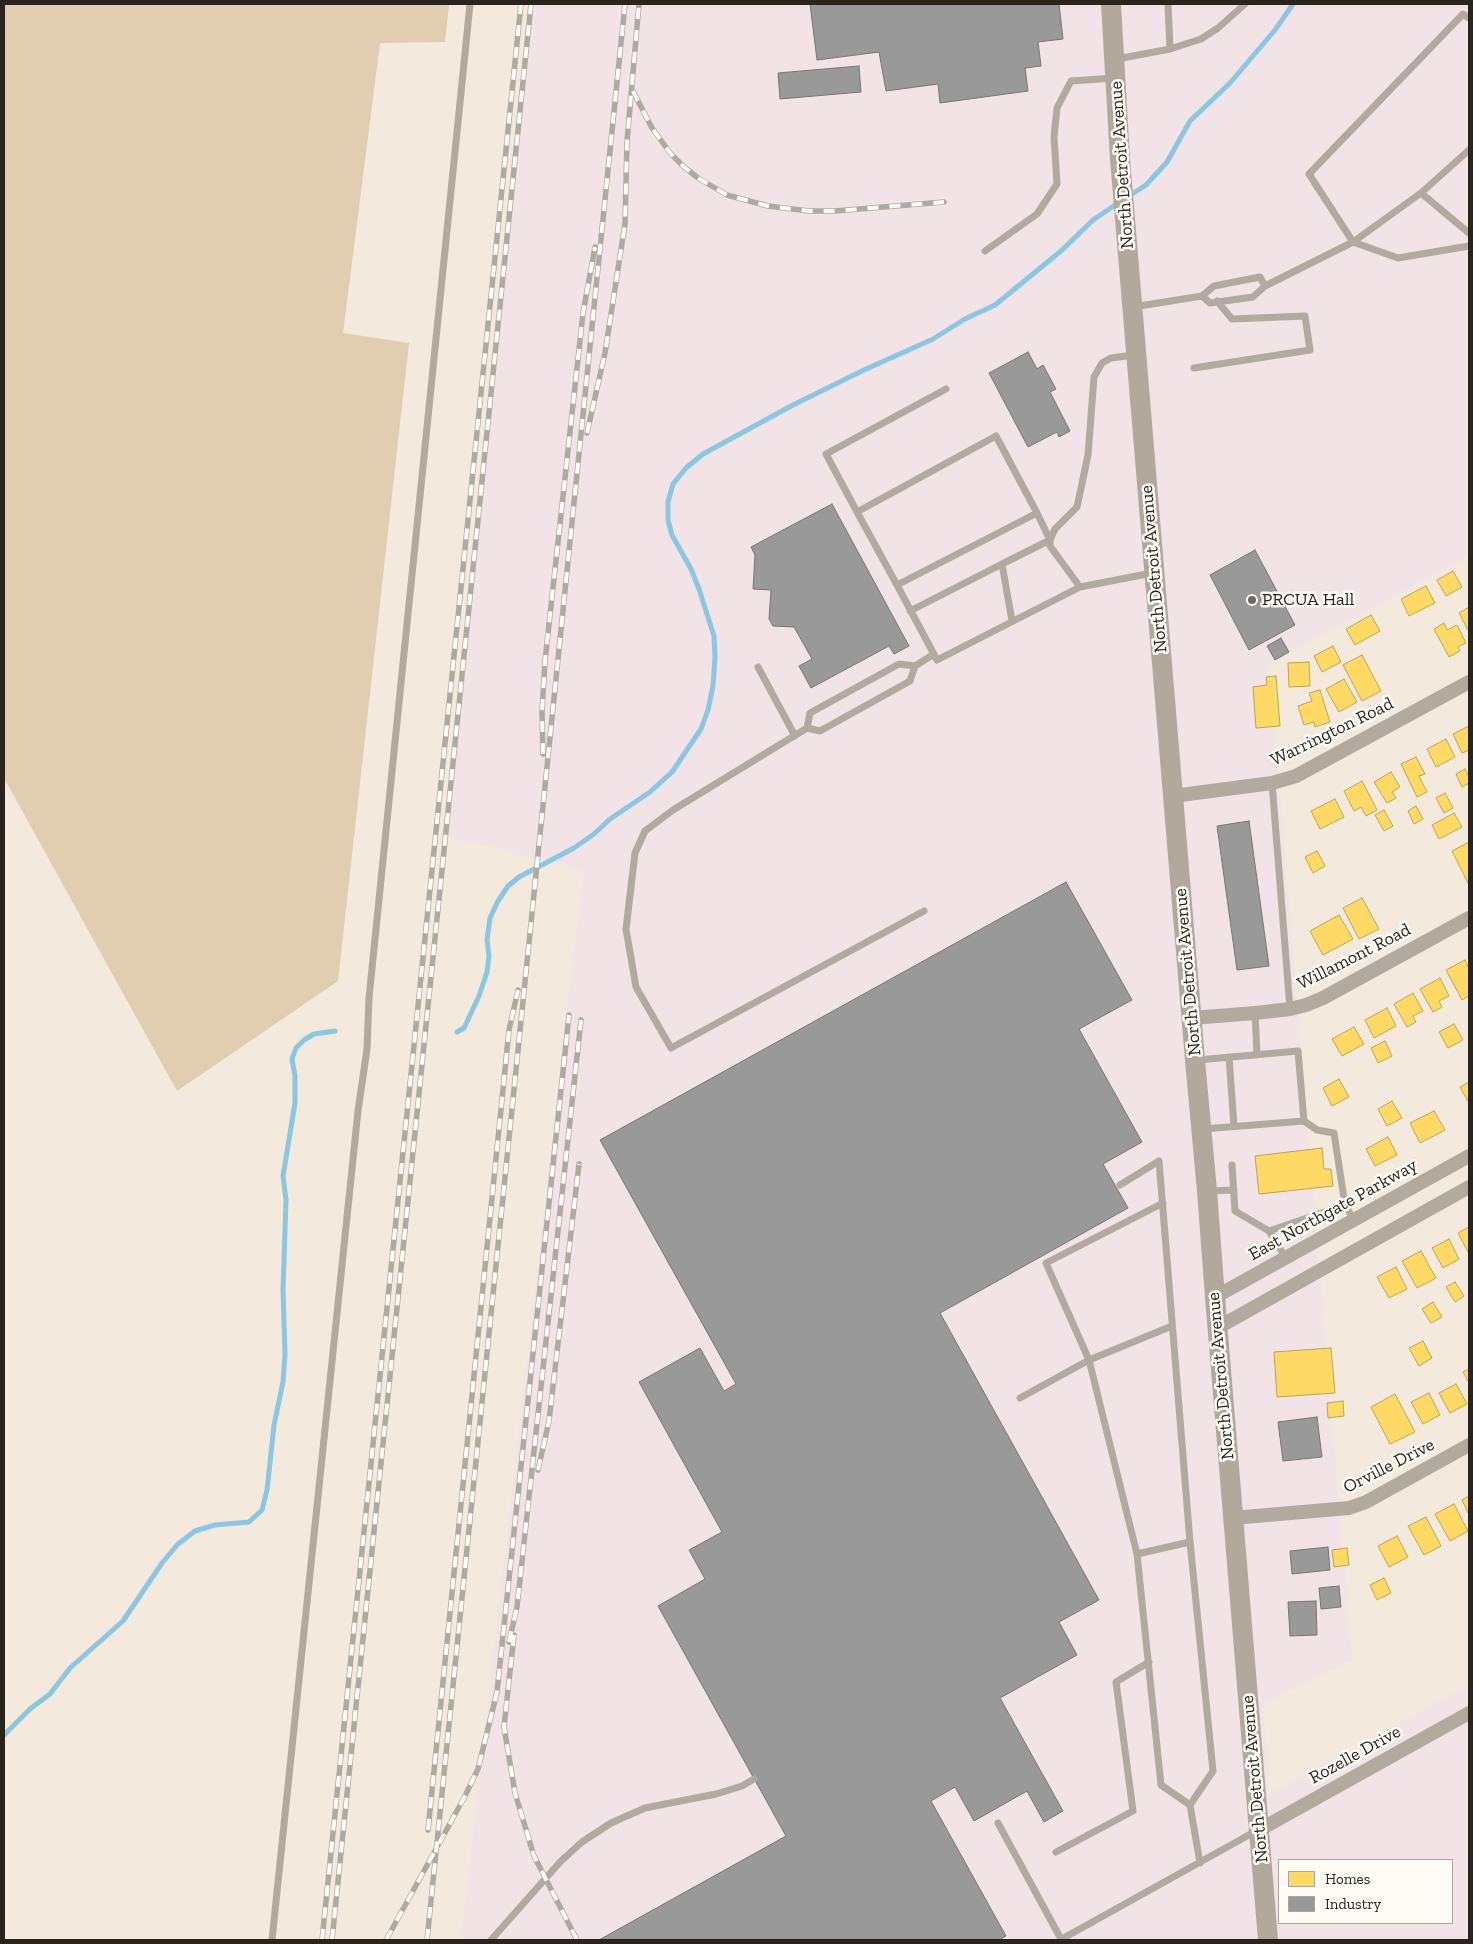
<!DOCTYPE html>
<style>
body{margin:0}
#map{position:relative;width:1473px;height:1944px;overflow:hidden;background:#f3eadd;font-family:"Zilla Slab",serif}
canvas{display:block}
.frame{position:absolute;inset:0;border:5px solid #2a241c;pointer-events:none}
.legend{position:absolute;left:1278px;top:1859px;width:175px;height:65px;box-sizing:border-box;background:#fefbf6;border:1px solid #a9a59f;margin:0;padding:6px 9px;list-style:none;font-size:15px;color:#2a241c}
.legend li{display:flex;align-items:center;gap:10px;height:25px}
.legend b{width:25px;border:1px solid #a9a59f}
</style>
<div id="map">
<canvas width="1473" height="1944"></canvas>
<div class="frame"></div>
<ul class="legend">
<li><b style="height:14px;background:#ffd966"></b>Homes</li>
<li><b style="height:14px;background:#999"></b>Industry</li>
</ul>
</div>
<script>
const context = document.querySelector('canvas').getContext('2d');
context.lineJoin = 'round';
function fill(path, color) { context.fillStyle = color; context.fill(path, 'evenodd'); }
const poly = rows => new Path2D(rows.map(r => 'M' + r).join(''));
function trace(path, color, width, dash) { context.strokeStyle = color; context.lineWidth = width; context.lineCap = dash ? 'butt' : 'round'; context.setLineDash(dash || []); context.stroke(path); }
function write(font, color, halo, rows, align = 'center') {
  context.font = font + ' "Zilla Slab",serif'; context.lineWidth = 5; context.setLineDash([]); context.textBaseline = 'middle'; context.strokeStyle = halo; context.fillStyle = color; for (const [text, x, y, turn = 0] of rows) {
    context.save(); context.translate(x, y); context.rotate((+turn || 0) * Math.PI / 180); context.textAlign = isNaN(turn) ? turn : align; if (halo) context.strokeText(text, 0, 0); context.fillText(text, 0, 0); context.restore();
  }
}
const industrial = poly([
 [531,4,1469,4,1469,556,1269,664,1352,1660,1263,1704,1269,1794,1469,1685,1469,1940,461,1940,566,1016,584,872,446,835],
 [1279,1860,1452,1860,1452,1923,1279,1923]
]);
const green = poly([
 [4,4,449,4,445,42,380,43,343,333,409,343,338,981,177,1091,4,778]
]);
const homes = poly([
 [1453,571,1462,587,1446,596,1437,580,1453,571],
 [1426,586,1435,603,1409,616,1401,599,1426,586],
 [1469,607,1469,632,1459,613,1469,607],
 [1371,615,1380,631,1355,645,1346,629,1371,615],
 [1444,623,1447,630,1457,625,1466,643,1458,647,1460,651,1449,657,1434,629,1444,623],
 [1333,646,1341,662,1322,672,1314,656,1333,646],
 [1362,655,1381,691,1362,701,1343,665,1362,655],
 [1309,662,1310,686,1289,687,1288,663,1309,662],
 [1276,676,1280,726,1256,728,1253,687,1267,685,1266,677,1276,676],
 [1344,679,1357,702,1339,712,1326,689,1344,679],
 [1320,690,1330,722,1315,727,1314,722,1304,725,1298,706,1312,701,1309,693,1320,690],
 [1469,726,1469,750,1462,753,1453,734,1469,726],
 [1446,739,1455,757,1436,767,1427,749,1446,739],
 [1416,757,1425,774,1419,776,1427,792,1417,797,1401,764,1416,757],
 [1465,769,1469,777,1469,783,1462,787,1456,774,1465,769],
 [1391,772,1400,787,1392,792,1396,798,1387,803,1374,782,1391,772],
 [1362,781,1377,810,1366,816,1361,807,1354,811,1344,791,1362,781],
 [1445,793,1453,808,1444,813,1436,798,1445,793],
 [1335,799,1344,817,1320,829,1311,811,1335,799],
 [1416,806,1423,819,1414,824,1408,811,1416,806],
 [1384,810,1393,826,1384,831,1375,815,1384,810],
 [1454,813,1462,827,1439,839,1432,825,1454,813],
 [1469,842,1469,885,1452,851,1469,842],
 [1317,851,1325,866,1313,873,1305,857,1317,851],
 [1362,898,1379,929,1359,939,1343,908,1362,898],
 [1339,915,1353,939,1323,955,1310,931,1339,915],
 [1465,960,1469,969,1469,996,1462,1000,1446,970,1465,960],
 [1440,978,1449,996,1439,1001,1442,1007,1433,1012,1420,989,1440,978],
 [1413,993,1423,1011,1413,1016,1416,1022,1407,1027,1394,1004,1413,993],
 [1387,1008,1396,1026,1374,1038,1365,1020,1387,1008],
 [1454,1024,1463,1040,1448,1048,1439,1032,1454,1024],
 [1354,1027,1364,1044,1342,1056,1332,1039,1354,1027],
 [1385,1041,1392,1056,1378,1063,1371,1048,1385,1041],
 [1339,1079,1349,1097,1332,1106,1323,1088,1339,1079],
 [1469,1082,1469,1103,1460,1087,1469,1082],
 [1392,1101,1402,1118,1387,1126,1378,1109,1392,1101],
 [1434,1111,1445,1130,1420,1143,1410,1123,1434,1111],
 [1388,1137,1397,1155,1375,1166,1366,1149,1388,1137],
 [1322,1148,1324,1169,1331,1169,1333,1186,1259,1194,1255,1156,1322,1148],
 [1469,1227,1469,1254,1458,1233,1469,1227],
 [1449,1239,1459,1259,1443,1268,1432,1248,1449,1239],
 [1421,1251,1436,1278,1417,1288,1402,1261,1421,1251],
 [1396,1267,1407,1289,1389,1298,1377,1277,1396,1267],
 [1455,1282,1464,1296,1455,1302,1446,1287,1455,1282],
 [1433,1302,1442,1317,1431,1323,1422,1309,1433,1302],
 [1423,1341,1432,1358,1419,1366,1409,1348,1423,1341],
 [1331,1348,1335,1393,1277,1397,1274,1352,1331,1348],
 [1469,1369,1469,1383,1463,1372,1469,1369],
 [1456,1384,1467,1404,1450,1413,1439,1393,1456,1384],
 [1429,1393,1440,1415,1423,1424,1411,1402,1429,1393],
 [1395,1394,1415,1432,1390,1444,1371,1407,1395,1394],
 [1343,1401,1344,1416,1328,1418,1327,1403,1343,1401],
 [1469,1496,1469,1515,1462,1500,1469,1496],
 [1454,1504,1468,1531,1450,1541,1435,1514,1454,1504],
 [1426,1517,1441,1546,1424,1555,1408,1526,1426,1517],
 [1397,1536,1408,1557,1389,1567,1378,1546,1397,1536],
 [1347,1548,1349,1565,1334,1567,1332,1550,1347,1548],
 [1384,1578,1391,1593,1377,1600,1370,1585,1384,1578]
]);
const industry = poly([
 [810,4,1059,4,1063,39,1038,42,1041,66,1025,68,1028,91,940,103,938,84,886,91,879,52,817,60,810,4],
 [859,66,861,92,780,99,778,73,859,66],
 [1028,352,1037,369,1043,365,1056,389,1050,392,1070,431,1059,437,1057,432,1028,447,989,373,1028,352],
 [832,504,909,646,894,654,889,646,811,688,799,666,812,659,794,627,773,626,769,619,771,590,753,589,755,555,751,547,832,504],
 [1255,550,1295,625,1249,650,1210,575,1255,550],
 [1281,638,1289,652,1275,660,1267,646,1281,638],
 [1249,821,1269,966,1237,970,1217,826,1249,821],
 [1066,882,1132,1000,1079,1029,1142,1142,1103,1164,1128,1208,940,1313,1099,1600,1059,1622,1077,1655,1000,1698,1063,1811,1044,1822,1027,1791,974,1821,955,1787,931,1801,1006,1936,999,1940,599,1940,786,1836,658,1606,705,1579,689,1550,722,1532,639,1382,700,1348,724,1391,736,1384,600,1140,1066,882],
 [1317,1417,1322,1457,1283,1461,1278,1422,1317,1417],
 [1328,1547,1330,1570,1292,1574,1290,1551,1328,1547],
 [1339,1586,1341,1607,1321,1609,1319,1588,1339,1586],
 [1316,1601,1317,1635,1290,1636,1288,1602,1316,1601]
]);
const stream = poly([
 [1129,196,1146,185,1167,162,1190,121,1230,83,1275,30,1293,4],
 [457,1032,464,1028,479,996,487,972,489,956,487,940,490,918,498,901,508,886,519,877,574,848,594,834,610,819,650,792,672,772,701,729,708,710,713,686,715,657,714,636,699,589,691,569,672,535,668,520,668,502,673,484,686,468,703,454,793,405,864,370,933,339,965,319,995,305,1061,251,1093,220,1118,203],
 [4,1735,30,1709,50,1694,70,1668,123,1621,162,1563,178,1544,195,1531,215,1525,249,1522,262,1510,267,1490,274,1425,283,1382,285,1354,283,1290,286,1200,283,1176,295,1103,295,1076,292,1059,296,1048,304,1040,314,1034,335,1031]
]);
const lane = poly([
 [1469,18,1463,14,1309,174,1353,242,1398,258,1469,246],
 [1170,49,1201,39,1218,28,1245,4],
 [1117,59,1170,49,1168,4],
 [1421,193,1469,233],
 [985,251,1037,214,1057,184,1054,137,1057,108,1071,81,1115,78],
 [1202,296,1210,303,1253,297,1265,286,1353,242,1421,193,1469,150],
 [1133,307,1202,296,1214,286,1260,277,1265,286],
 [1194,368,1310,350,1305,316,1232,319,1217,301],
 [857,512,826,454,946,389],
 [1037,513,1050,540,1050,546,1080,587,1152,573],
 [897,585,857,512,996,436,1037,513,897,585,937,660,1080,587],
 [910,611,1002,564],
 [1012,621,1002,564,1050,540,1055,529,1077,507,1088,455,1094,377,1102,363,1111,358,1134,355],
 [915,666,899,664,810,713,807,728,820,731,910,681,915,666,934,654],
 [758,667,795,736],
 [807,728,673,810,645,831,635,853,626,929,636,987,671,1048,924,911],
 [1272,783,1290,1009],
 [1255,1013,1257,1055],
 [1229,1057,1234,1126],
 [1198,1060,1298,1051,1304,1121,1203,1129],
 [1304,1121,1317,1130,1334,1133,1345,1205,1354,1220],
 [1232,1165,1235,1211,1269,1231,1345,1205],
 [1120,1185,1159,1161,1190,1542,1213,1771,1190,1805,1200,1863],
 [1209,1191,1234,1190],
 [1163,1203,1046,1263,1089,1360,1172,1326],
 [1269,1231,1286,1258],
 [1020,1398,1089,1360,1137,1554],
 [1190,1805,1161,1785,1137,1554,1190,1542],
 [998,1823,1061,1939],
 [1056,1852,1133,1811,1116,1682,1149,1662],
 [272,1940,358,1111,367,1049,369,998,470,4],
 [491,1940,561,1861,582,1842,611,1823,645,1808,716,1794,742,1786,754,1779],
 [1060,1940,1256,1831]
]);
const street = poly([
 [1173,796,1272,783,1296,776,1469,682],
 [1192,1018,1255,1013,1290,1009,1306,1005,1323,998,1469,918],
 [1215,1297,1469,1156],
 [1217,1328,1469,1187],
 [1233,1518,1349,1508,1366,1502,1469,1445],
 [1259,1830,1469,1713]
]);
const secondary = poly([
 [1111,4,1120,159,1195,1060,1207,1191,1215,1297,1268,1940]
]);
const rail = poly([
 [633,91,652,128,671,154,684,167,698,178,727,195,768,206,809,211,835,211,944,202],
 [587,433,605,353,625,224,627,141,639,4],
 [543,754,542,712,545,661,583,313,595,247],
 [538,1470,549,1421,579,1164],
 [514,1635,504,1727,515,1793,534,1856,577,1940],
 [509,1642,517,1607,581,1020],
 [428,1830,509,1030,518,990],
 [322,1940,521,4],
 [332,1940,531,4],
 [386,1940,464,1798,478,1769,497,1692,569,1015],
 [427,1940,625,4]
]);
const markers = [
 [1252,600,5,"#706960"]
];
const streetNames = [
 ["North Detroit Avenue",1122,165,-94],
 ["North Detroit Avenue",1154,569,-95],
 ["Warrington Road",1332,732,-26],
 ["Willamont Road",1354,957,-27],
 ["North Detroit Avenue",1188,972,-95],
 ["East Northgate Parkway",1333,1210,-29],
 ["North Detroit Avenue",1221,1376,-95],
 ["Orville Drive",1389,1466,-27],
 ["Rozelle Drive",1355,1755,-29],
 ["North Detroit Avenue",1255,1779,-95]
];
const poiNames = [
 ["PRCUA Hall",1262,600]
];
fill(industrial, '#f2e3e6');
fill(green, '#e1cdaf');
fill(homes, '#ffd966');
trace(homes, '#bfa350', 1);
fill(industry, '#999');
trace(industry, '#787674', 1);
trace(stream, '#8cc6e2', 5);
trace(lane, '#b2a99f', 7);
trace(street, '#b2a99f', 14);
trace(secondary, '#b2a89c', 20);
trace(rail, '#b0a9a0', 5.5);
trace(rail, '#fefbf6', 4, [11]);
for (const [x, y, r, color] of markers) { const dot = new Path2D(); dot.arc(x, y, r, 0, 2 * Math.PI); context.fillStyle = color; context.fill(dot); trace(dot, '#fefbf6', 2); }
write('18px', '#2a241c', '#fefbf6', streetNames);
write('18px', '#2a241c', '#fefbf6', poiNames, 'left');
</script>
